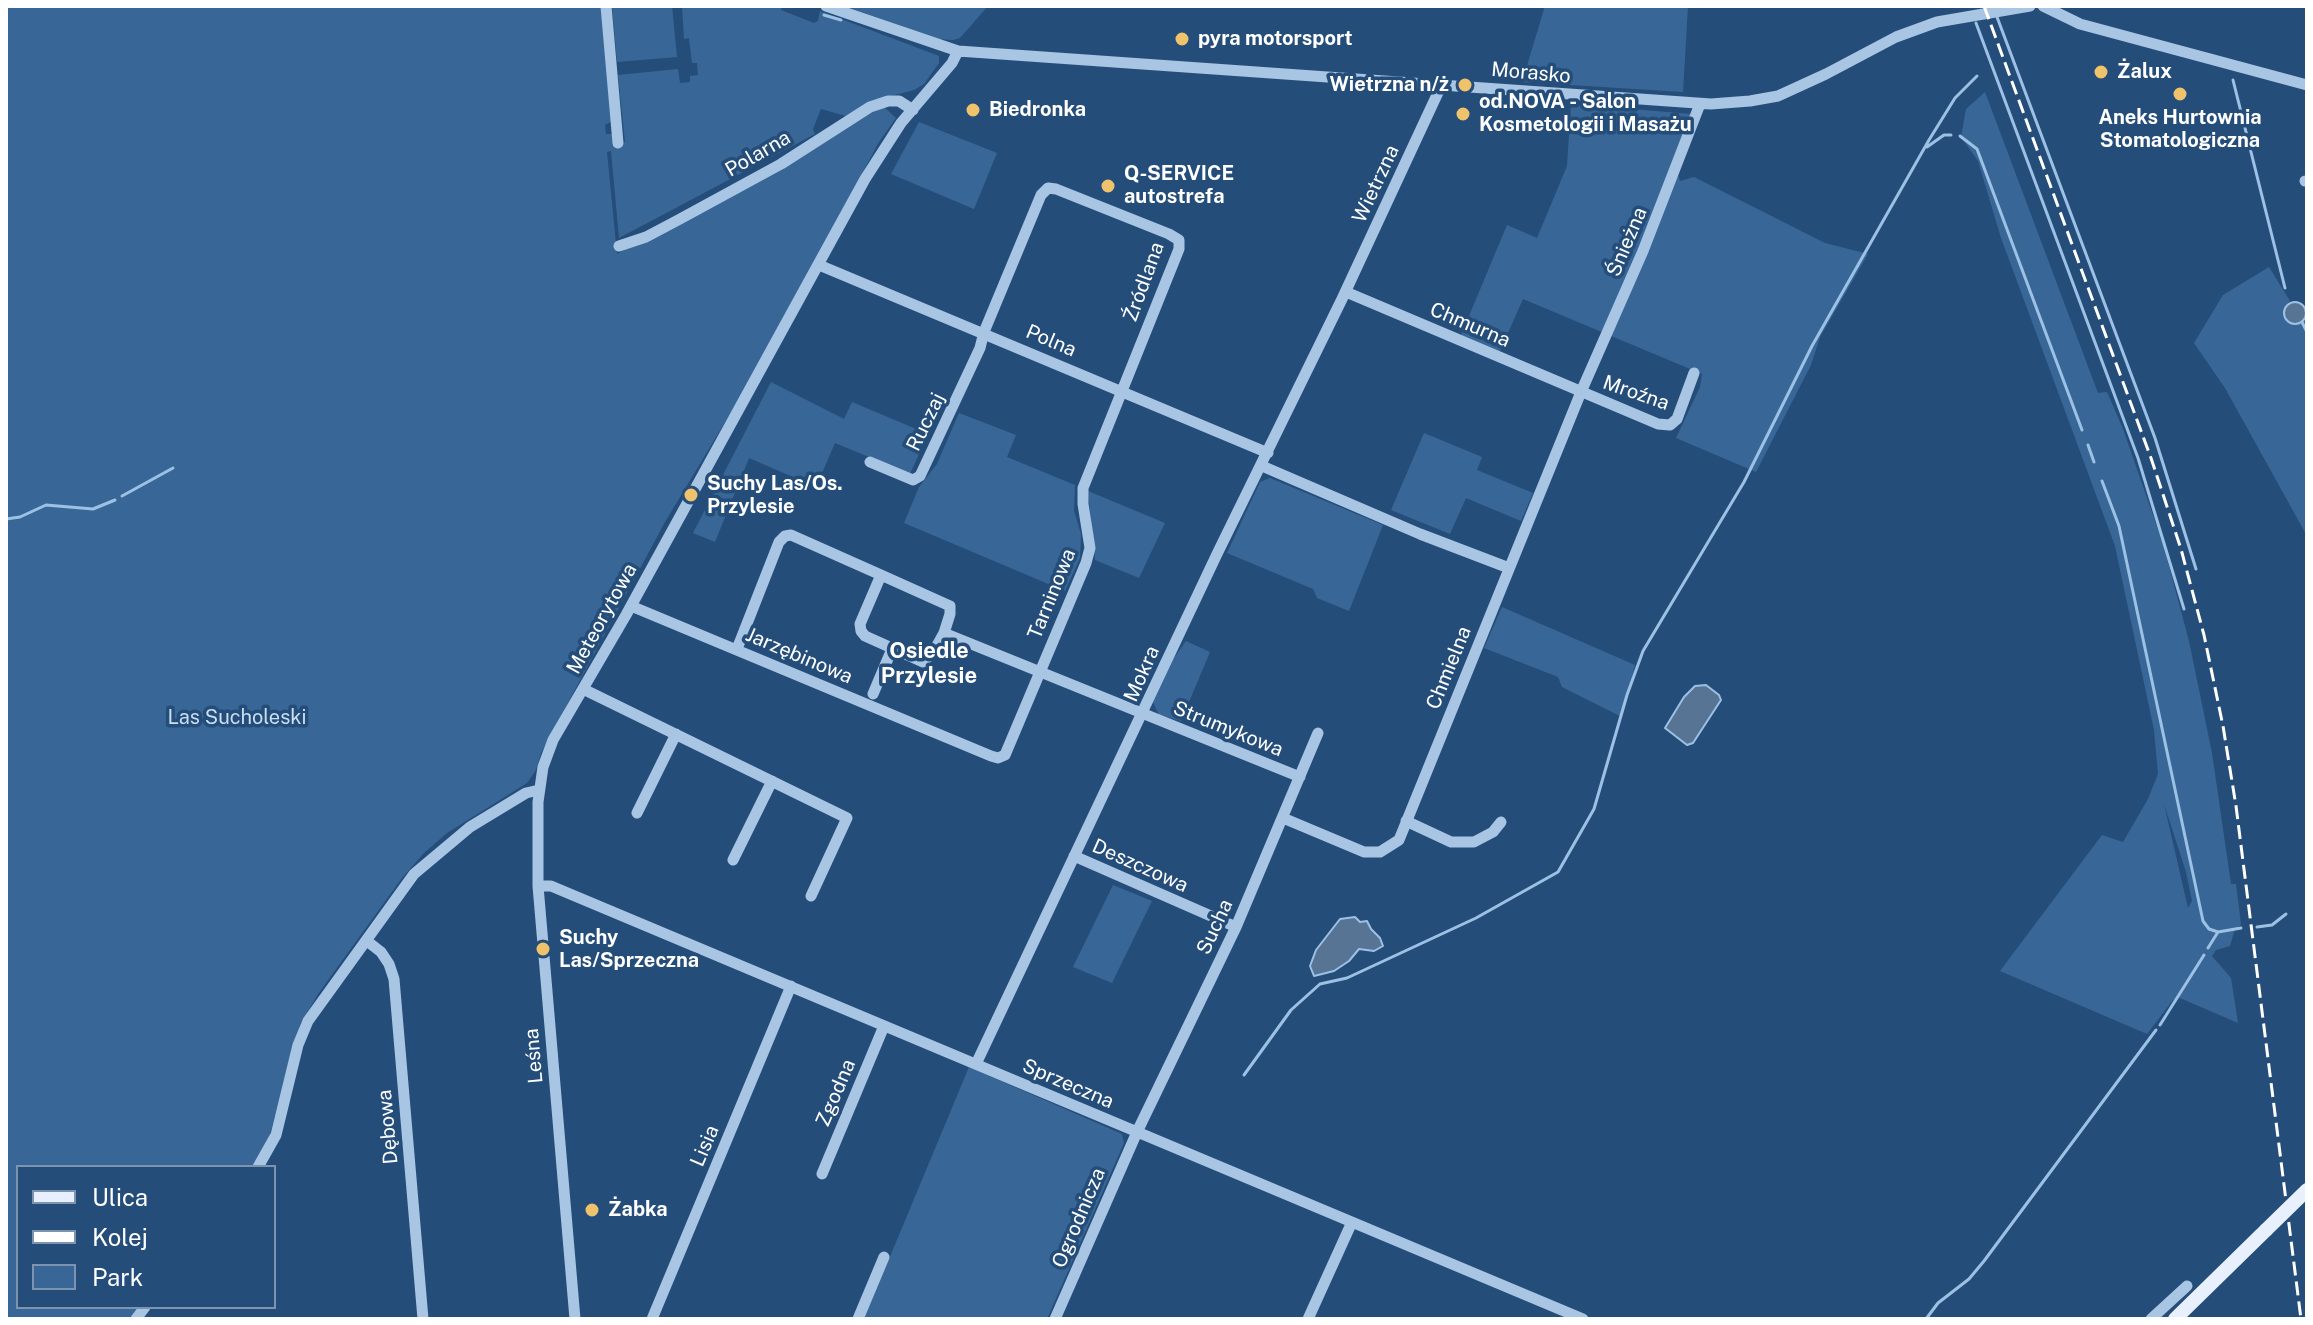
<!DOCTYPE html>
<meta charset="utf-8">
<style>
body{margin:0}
#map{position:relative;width:2313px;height:1325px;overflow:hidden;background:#254d7a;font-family:"Public Sans",sans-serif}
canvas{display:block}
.frame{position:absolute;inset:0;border:8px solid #fff;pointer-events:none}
.legend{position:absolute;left:16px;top:1165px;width:260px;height:144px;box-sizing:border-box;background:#254d7a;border:2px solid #7c94af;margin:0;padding:10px 14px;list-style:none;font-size:24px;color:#fff}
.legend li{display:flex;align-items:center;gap:16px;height:40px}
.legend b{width:40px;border:2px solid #7c94af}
</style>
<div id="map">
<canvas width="2313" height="1325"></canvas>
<div class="frame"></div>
<ul class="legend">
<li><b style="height:10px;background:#e7f0fc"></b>Ulica</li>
<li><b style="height:10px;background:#fff"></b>Kolej</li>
<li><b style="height:22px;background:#386797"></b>Park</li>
</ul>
</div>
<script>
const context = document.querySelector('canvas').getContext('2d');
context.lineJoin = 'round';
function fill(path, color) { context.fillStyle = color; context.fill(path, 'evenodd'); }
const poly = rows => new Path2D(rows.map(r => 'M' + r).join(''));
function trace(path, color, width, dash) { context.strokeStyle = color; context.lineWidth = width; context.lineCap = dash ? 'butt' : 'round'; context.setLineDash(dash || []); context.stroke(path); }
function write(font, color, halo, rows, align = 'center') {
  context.font = font + ' "Public Sans",sans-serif'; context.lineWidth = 7; context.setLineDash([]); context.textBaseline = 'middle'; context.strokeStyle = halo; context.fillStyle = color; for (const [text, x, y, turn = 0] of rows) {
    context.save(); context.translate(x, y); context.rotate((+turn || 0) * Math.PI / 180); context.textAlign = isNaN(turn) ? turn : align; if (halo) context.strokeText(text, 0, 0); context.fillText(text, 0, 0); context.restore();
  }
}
const green = poly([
 [6,6,602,6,612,121,605,125,606,134,614,134,615,147,625,142,618,75,678,69,680,83,690,82,690,76,698,75,697,63,692,63,689,38,684,39,682,6,782,6,781,10,814,23,818,21,820,11,939,56,939,63,924,84,914,90,883,98,846,116,821,109,813,129,815,134,619,238,611,151,607,152,617,254,782,166,883,106,896,118,879,142,751,379,665,522,541,753,536,770,527,783,447,833,424,853,402,878,318,994,300,1025,268,1141,252,1166,18,1167,18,1307,141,1307,131,1319,6,1319],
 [612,6,672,6,677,57,617,62],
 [845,6,988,6,960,38,953,40,939,39],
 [1545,6,1688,6,1683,92,1522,82],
 [1985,92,2098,393,2107,392,2123,429,2163,544,2189,641,2212,753,2231,884,2236,884,2241,924,2234,932,2230,946,2216,950,2212,956,2231,978,2238,1023,2180,998,2173,1000,2147,1034,2000,971,2102,835,2123,842,2148,799,2158,774,2154,730,2115,546,2001,238,1978,161,1961,137,1966,109],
 [2164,804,2186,872,2192,901,2188,908],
 [1571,104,1691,114,1674,161,1680,181,1694,177,1825,243,1868,254,1820,337,1811,365,1756,472,1676,438,1700,387,1702,374,1523,299,1500,351,1461,335,1507,225,1537,238,1567,166],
 [919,122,997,153,974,209,891,174],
 [2269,267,2290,301,2285,306,2305,316,2307,308,2307,536,2225,388,2194,343,2223,295],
 [771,382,844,419,852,402,928,434,910,474,835,443,816,487,749,458,715,542,693,533],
 [959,413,1016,435,1007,457,1075,485,1074,511,1081,534,1080,558,1065,591,904,523,919,487,937,464],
 [1424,433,1482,457,1477,470,1533,493,1521,521,1466,498,1450,534,1391,510],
 [1270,478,1383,525,1349,611,1317,598,1313,589,1227,553,1260,482],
 [1088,491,1165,523,1139,578,1095,560],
 [1502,607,1635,665,1622,717,1562,687,1558,677,1484,648],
 [1186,641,1210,652,1181,721,1159,715,1153,702,1174,658],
 [1113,885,1152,901,1112,983,1073,967],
 [969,1067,1122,1134,1124,1143,1047,1319,864,1319]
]);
const water = poly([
 '2284 313a11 11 0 1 1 22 0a11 11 0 1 1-22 0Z',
 [1706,685,1719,695,1721,700,1693,743,1687,745,1665,728,1684,697,1695,686,1706,685],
 [1355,917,1360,922,1367,921,1371,929,1380,938,1383,946,1374,951,1359,949,1349,961,1334,971,1314,976,1310,966,1316,950,1340,919,1355,917]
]);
const stream = poly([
 [824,15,841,20],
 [1997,17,2155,438,2196,569],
 [1976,23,2138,458,2184,609],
 [2233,80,2285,288],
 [1960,136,1977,149,2082,430],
 [1927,147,1944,135,1951,135],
 [2302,322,2307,332],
 [2088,445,2094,462],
 [2102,481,2119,526,2203,921,2209,929,2218,932],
 [122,496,173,468],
 [6,519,20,517,46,505,93,509,115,500],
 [2257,927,2272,925,2286,914],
 [2208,948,2218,932,2241,928],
 [2160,1025,2204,955],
 [1244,1075,1291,1010,1320,984,1347,978,1476,918,1558,872,1594,809,1627,695,1643,651,1744,482,1812,346,1929,140,1955,98,1977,76],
 [1926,1319,1938,1303,1969,1279,1984,1261,2156,1030]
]);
const minor = poly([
 [606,6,618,143],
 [826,6,958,51,1711,104,1750,101,1778,96,1826,74,1896,37,1937,22,2030,6],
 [2043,6,2080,24,2307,85],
 [2305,181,2307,181],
 [619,246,646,237,680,219,781,164,870,107,888,101,899,101,913,110],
 [819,265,1268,453],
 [1346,292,1658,424,1670,425,1677,419,1694,373],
 [1262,466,1420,534,1509,568],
 [881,575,950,606,950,614,944,633,934,651,923,662,865,636,861,631,860,624,881,575],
 [631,606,991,756,998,758,1005,755,1086,563,1090,548,1083,504,1083,488,1179,249,1179,240,1169,234,1056,189,1048,188,1041,195,984,332,980,348,920,476,913,480,870,462],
 [944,633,1300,777],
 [737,649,779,542,785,536,791,535,881,575],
 [583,689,847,818,811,896],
 [873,694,892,649],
 [637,813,676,734],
 [1283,818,1364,852,1380,852,1399,840,1581,392,1643,251,1700,104],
 [1406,821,1451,842,1474,842,1493,832,1501,822],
 [1074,856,1236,927],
 [733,860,772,781],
 [538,886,551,886,1583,1319],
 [367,941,381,952,389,964,394,979,423,1319],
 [976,1064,1217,554,1342,299,1442,84],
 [258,1167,276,1135,298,1045,308,1021,414,874,470,827,526,793,539,790],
 [822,1174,884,1026],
 [136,1319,145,1307],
 [575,1319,538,886,538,802,543,767,553,740,626,615,865,179,901,123,952,63,958,51],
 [652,1319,791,986],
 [858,1319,884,1257],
 [1055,1319,1137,1132,1236,927,1318,733],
 [1308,1319,1352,1222],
 [2151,1319,2187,1286]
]);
const major = poly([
 [2175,1319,2266,1230]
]);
const rail = poly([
 [1984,6,2151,458,2181,549,2204,635,2223,726,2236,806,2301,1319]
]);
const majorBridge = poly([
 [2266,1230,2307,1190]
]);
const markers = [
 [1182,39,8,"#eec36c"],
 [2101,72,8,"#eec36c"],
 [1465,85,8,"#eec36c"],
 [2180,94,8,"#eec36c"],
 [973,110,8,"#eec36c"],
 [1463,114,8,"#eec36c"],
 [1108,186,8,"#eec36c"],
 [691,495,8,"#eec36c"],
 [543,949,8,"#eec36c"],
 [592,1210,8,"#eec36c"]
];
const poiNames = [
 ["pyra motorsport",1198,39],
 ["Żalux",2117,72],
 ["Wietrzna n/ż",1449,85,"right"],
 ["od.NOVA - Salon",1479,102],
 ["Kosmetologii i Masażu",1479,125],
 ["Biedronka",989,110],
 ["Aneks Hurtownia",2180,118,"center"],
 ["Stomatologiczna",2180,141,"center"],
 ["Q-SERVICE",1124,174],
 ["autostrefa",1124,197],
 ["Suchy Las/Os.",707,484],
 ["Przylesie",707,507],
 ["Suchy",559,938],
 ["Las/Sprzeczna",559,961],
 ["Żabka",608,1210]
];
const streetNames = [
 ["Morasko",1531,73,5],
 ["Polarna",758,154,-30],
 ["Wietrzna",1376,184,-65],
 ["Śnieżna",1627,242,-67],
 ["Źródlana",1144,282,-70],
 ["Chmurna",1470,325,23],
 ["Polna",1051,341,23],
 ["Mroźna",1636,393,19],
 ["Ruczaj",926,422,-64],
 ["Tarninowa",1052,594,-68],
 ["Meteorytowa",602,619,-61],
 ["Jarzębinowa",799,656,23],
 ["Chmielna",1449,668,-68],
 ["Mokra",1142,674,-66],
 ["Strumykowa",1228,729,22],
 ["Deszczowa",1140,866,24],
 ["Sucha",1215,927,-65],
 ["Leśna",534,1056,-95],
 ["Sprzeczna",1068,1084,23],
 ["Zgodna",836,1093,-67],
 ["Dębowa",388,1127,-95],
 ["Lisia",705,1146,-67],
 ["Ogrodnicza",1079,1218,-67]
];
const parkNames = [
 ["Las Sucholeski",237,718]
];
const neighbourhoodNames = [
 ["Osiedle",929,651],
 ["Przylesie",929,676]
];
fill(green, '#386797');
fill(water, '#577495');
trace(water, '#9cc1e5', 2);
trace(stream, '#9cc1e5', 3);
trace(minor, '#a8c5e4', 11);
trace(major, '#e7f0fc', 14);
trace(rail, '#fff', 3, [14, 6]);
trace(majorBridge, '#e7f0fc', 14);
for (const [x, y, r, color] of markers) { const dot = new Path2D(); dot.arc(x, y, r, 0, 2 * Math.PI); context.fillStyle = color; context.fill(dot); trace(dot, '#254d7a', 3); }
write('bold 20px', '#fff', '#254d7a', poiNames, 'left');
write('20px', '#fff', '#254d7a', streetNames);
write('20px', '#cadff3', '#254d7a', parkNames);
write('bold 22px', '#fff', '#254d7a', neighbourhoodNames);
</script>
